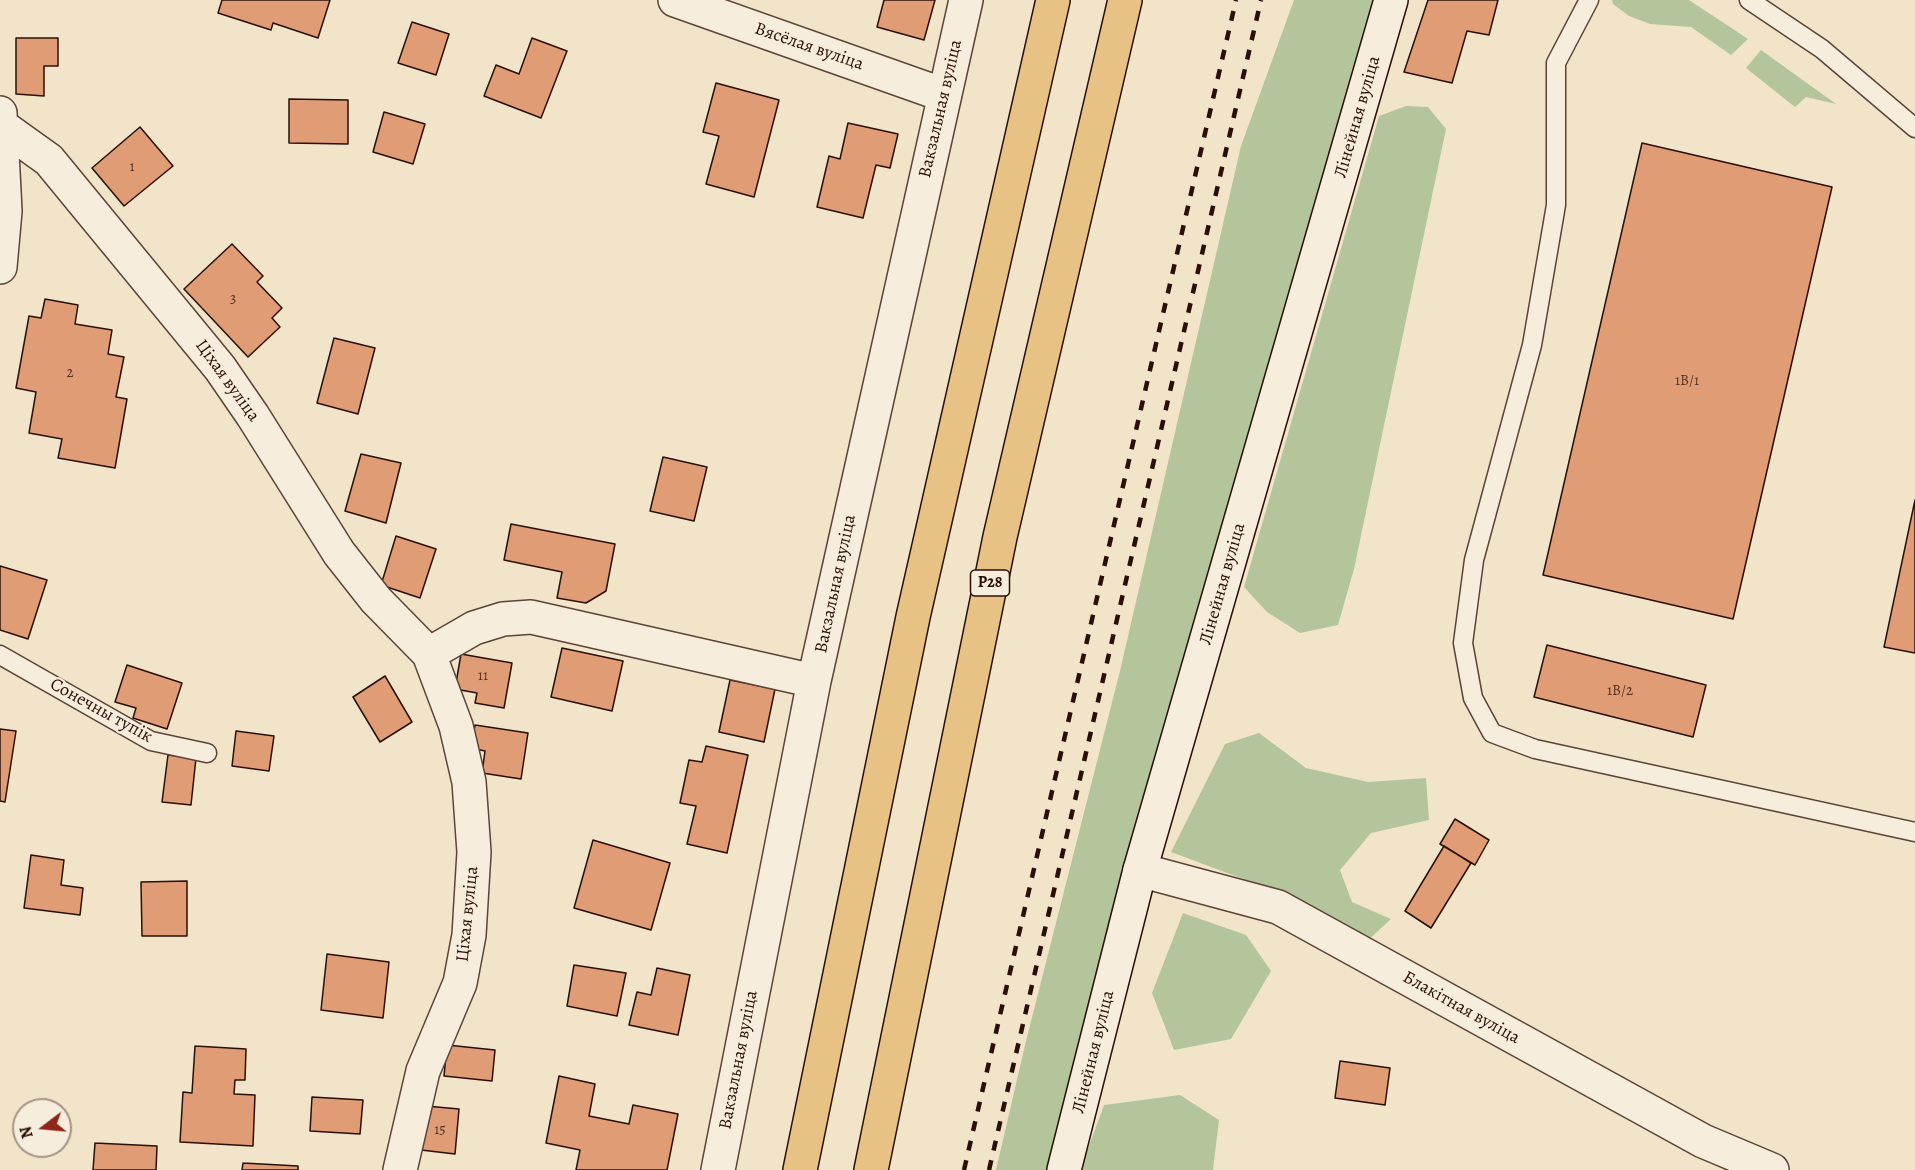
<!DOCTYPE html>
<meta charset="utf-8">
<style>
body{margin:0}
#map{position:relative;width:1915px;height:1170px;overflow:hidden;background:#f1e4c9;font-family:Alegreya,serif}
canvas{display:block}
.north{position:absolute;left:12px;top:1098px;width:60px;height:60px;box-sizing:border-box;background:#f6eddc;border:2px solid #a49487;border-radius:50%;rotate:254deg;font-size:16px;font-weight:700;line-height:24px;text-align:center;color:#290f07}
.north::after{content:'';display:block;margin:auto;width:21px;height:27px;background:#8f2418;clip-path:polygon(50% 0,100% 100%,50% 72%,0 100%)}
</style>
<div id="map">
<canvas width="1915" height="1170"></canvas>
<div class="north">N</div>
</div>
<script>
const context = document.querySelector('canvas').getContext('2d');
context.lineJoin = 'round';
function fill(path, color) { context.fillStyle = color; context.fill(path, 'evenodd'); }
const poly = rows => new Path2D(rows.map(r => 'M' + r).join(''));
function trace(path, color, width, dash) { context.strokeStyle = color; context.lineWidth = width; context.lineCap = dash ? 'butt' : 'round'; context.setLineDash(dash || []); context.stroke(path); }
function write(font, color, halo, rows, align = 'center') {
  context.font = font + ' Alegreya,serif'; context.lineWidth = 4.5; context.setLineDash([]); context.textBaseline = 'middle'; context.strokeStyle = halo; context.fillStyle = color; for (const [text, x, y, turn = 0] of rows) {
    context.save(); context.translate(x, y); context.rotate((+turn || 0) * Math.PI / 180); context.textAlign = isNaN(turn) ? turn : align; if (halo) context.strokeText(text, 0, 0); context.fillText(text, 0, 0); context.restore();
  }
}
const green = poly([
 [1294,0,1391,0,1064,1170,996,1170,1026,1041,1120,671,1241,146],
 [1612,0,1689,0,1748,39,1731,55,1691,27,1650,24,1629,16,1613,4],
 [1761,50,1836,104,1806,97,1795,107,1746,68],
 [1406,106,1428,107,1446,129,1354,569,1338,625,1300,633,1267,612,1244,587,1379,116],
 [1259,733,1306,768,1368,782,1426,778,1429,820,1371,833,1340,870,1352,902,1391,919,1364,944,1278,892,1171,852,1225,744],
 [1183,913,1246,935,1271,971,1231,1039,1174,1050,1152,993],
 [1180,1095,1219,1120,1213,1170,1080,1170,1104,1105]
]);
const building = poly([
 [222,0,330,0,318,38,273,23,271,30,218,13,222,0],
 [884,0,935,0,924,40,877,27,884,0],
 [1428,0,1498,0,1489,35,1467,31,1452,83,1404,72,1428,0],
 [412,22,449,34,436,75,398,63,412,22],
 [16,38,58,38,58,66,44,66,44,96,16,94,16,38],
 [532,38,567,51,541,118,484,96,496,65,519,74,532,38],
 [716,83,779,100,754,197,706,184,719,136,703,132,716,83],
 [289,99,348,100,348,144,289,143,289,99],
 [384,112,425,124,413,164,373,152,384,112],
 [848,123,898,134,890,168,876,165,863,218,817,207,829,156,840,159,848,123],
 [140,127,173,166,124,206,92,168,140,127],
 [1642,143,1832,187,1733,619,1543,575,1642,143],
 [232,244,263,276,257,282,282,308,272,318,280,327,248,357,184,289,232,244],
 [45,299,78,305,75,324,112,330,108,354,124,357,116,397,127,399,115,468,58,458,62,439,29,433,36,392,16,388,29,316,41,318,45,299],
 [334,338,375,348,358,414,317,403,334,338],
 [361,454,401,463,386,523,345,511,361,454],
 [663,457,707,467,694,521,650,511,663,457],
 [1915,500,1915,653,1884,647,1915,500],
 [511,524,615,544,606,591,586,603,557,598,562,572,504,560,511,524],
 [396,536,436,549,420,598,381,585,396,536],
 [0,566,47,580,28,639,0,630,0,566],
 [1547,645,1706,685,1693,737,1534,697,1547,645],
 [562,648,623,661,612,711,551,697,562,648],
 [461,654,512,663,504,708,475,703,477,693,455,689,461,654],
 [127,665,182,683,167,729,133,718,136,708,115,702,127,665],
 [385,676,412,722,380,742,353,697,385,676],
 [730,680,775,689,764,742,719,732,730,680],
 [475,725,528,733,521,779,482,773,485,751,471,748,475,725],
 [0,729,16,731,5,802,0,801,0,729],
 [236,731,274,736,269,771,232,766,236,731],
 [706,746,748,755,727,853,687,844,696,806,680,803,689,760,702,762,706,746],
 [168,755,196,758,191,805,162,802,168,755],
 [1455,819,1489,840,1475,865,1440,844,1455,819],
 [593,840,670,863,651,930,574,908,593,840],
 [1444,846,1471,863,1431,928,1405,911,1444,846],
 [31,855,64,860,61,885,83,888,80,915,24,908,31,855],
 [187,881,187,936,142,936,141,882,187,881],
 [327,954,389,962,383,1018,321,1010,327,954],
 [574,965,626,973,617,1016,567,1006,574,965],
 [657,968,690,975,678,1035,629,1025,637,992,651,995,657,968],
 [447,1045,495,1050,492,1081,444,1076,447,1045],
 [195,1046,246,1049,245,1080,235,1080,234,1094,255,1095,253,1146,180,1142,183,1092,192,1093,195,1046],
 [1340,1061,1390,1068,1385,1105,1335,1098,1340,1061],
 [559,1076,595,1084,589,1116,629,1124,633,1105,678,1114,667,1170,576,1170,580,1150,546,1143,559,1076],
 [312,1097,363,1100,360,1134,310,1131,312,1097],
 [426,1106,459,1109,455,1154,421,1150,426,1106],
 [95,1143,157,1146,156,1170,93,1170,95,1143],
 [243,1163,298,1166,298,1170,242,1170,243,1163]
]);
const lane = poly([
 [1589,0,1556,63,1556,205,1532,345,1474,560,1463,643,1473,698,1492,733,1535,749,1915,832],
 [1749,0,1822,49,1915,128],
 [0,655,151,741,207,753]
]);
const street = poly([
 [675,0,944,95],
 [0,113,5,211,0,267],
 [3,127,49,160,220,368,253,416,339,553,376,600,429,654],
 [1140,870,1278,907,1703,1141,1772,1170],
 [400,1170,423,1071,460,983,469,935,474,852,469,782,456,726,429,654,474,628,503,619,531,617,814,681],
 [718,1170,814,681,966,0]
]);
const secondary = poly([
 [1064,1170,1140,870,1391,0]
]);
const highway = poly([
 [800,1170,913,617,1053,0],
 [871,1170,1000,537,1125,0]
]);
const rail = poly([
 [964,1170,1236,0],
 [989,1170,1261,0]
]);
const numberNames = [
 ["1",132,167],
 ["3",233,299],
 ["2",70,373],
 ["1В/1",1687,381],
 ["11",483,676],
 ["1В/2",1620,691],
 ["15",440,1130]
];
const shields = [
 [990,583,39]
];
const shieldNames = [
 ["Р28",990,583]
];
const streetNames = [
 ["Вясёлая вуліца",809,47,19],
 ["Вакзальная вуліца",941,109,-77],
 ["Лінейная вуліца",1358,117,-74],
 ["Ціхая вуліца",227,381,54],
 ["Вакзальная вуліца",836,584,-78],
 ["Лінейная вуліца",1223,584,-74],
 ["Сонечны тупік",101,711,29],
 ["Ціхая вуліца",468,914,-84],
 ["Блакітная вуліца",1461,1008,29],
 ["Лінейная вуліца",1094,1052,-76],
 ["Вакзальная вуліца",739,1060,-79]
];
fill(green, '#b4c59b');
fill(building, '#df9c75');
trace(building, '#290f07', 1.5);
trace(lane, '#5b4438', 21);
trace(street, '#5b4438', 36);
trace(secondary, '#290f07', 36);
trace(highway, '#290f07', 36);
trace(lane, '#f6eddc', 18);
trace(street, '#f6eddc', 33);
trace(secondary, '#f6eddc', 33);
trace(highway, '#e8c284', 33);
trace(rail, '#290f07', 4.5, [10, 10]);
write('15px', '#563222', null, numberNames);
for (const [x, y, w] of shields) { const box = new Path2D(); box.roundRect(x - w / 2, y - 13, w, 26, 4.5); context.fillStyle = '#f6eddc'; context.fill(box); trace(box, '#290f07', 1.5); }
write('bold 16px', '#290f07', null, shieldNames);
write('18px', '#290f07', '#f6eddc', streetNames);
</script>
